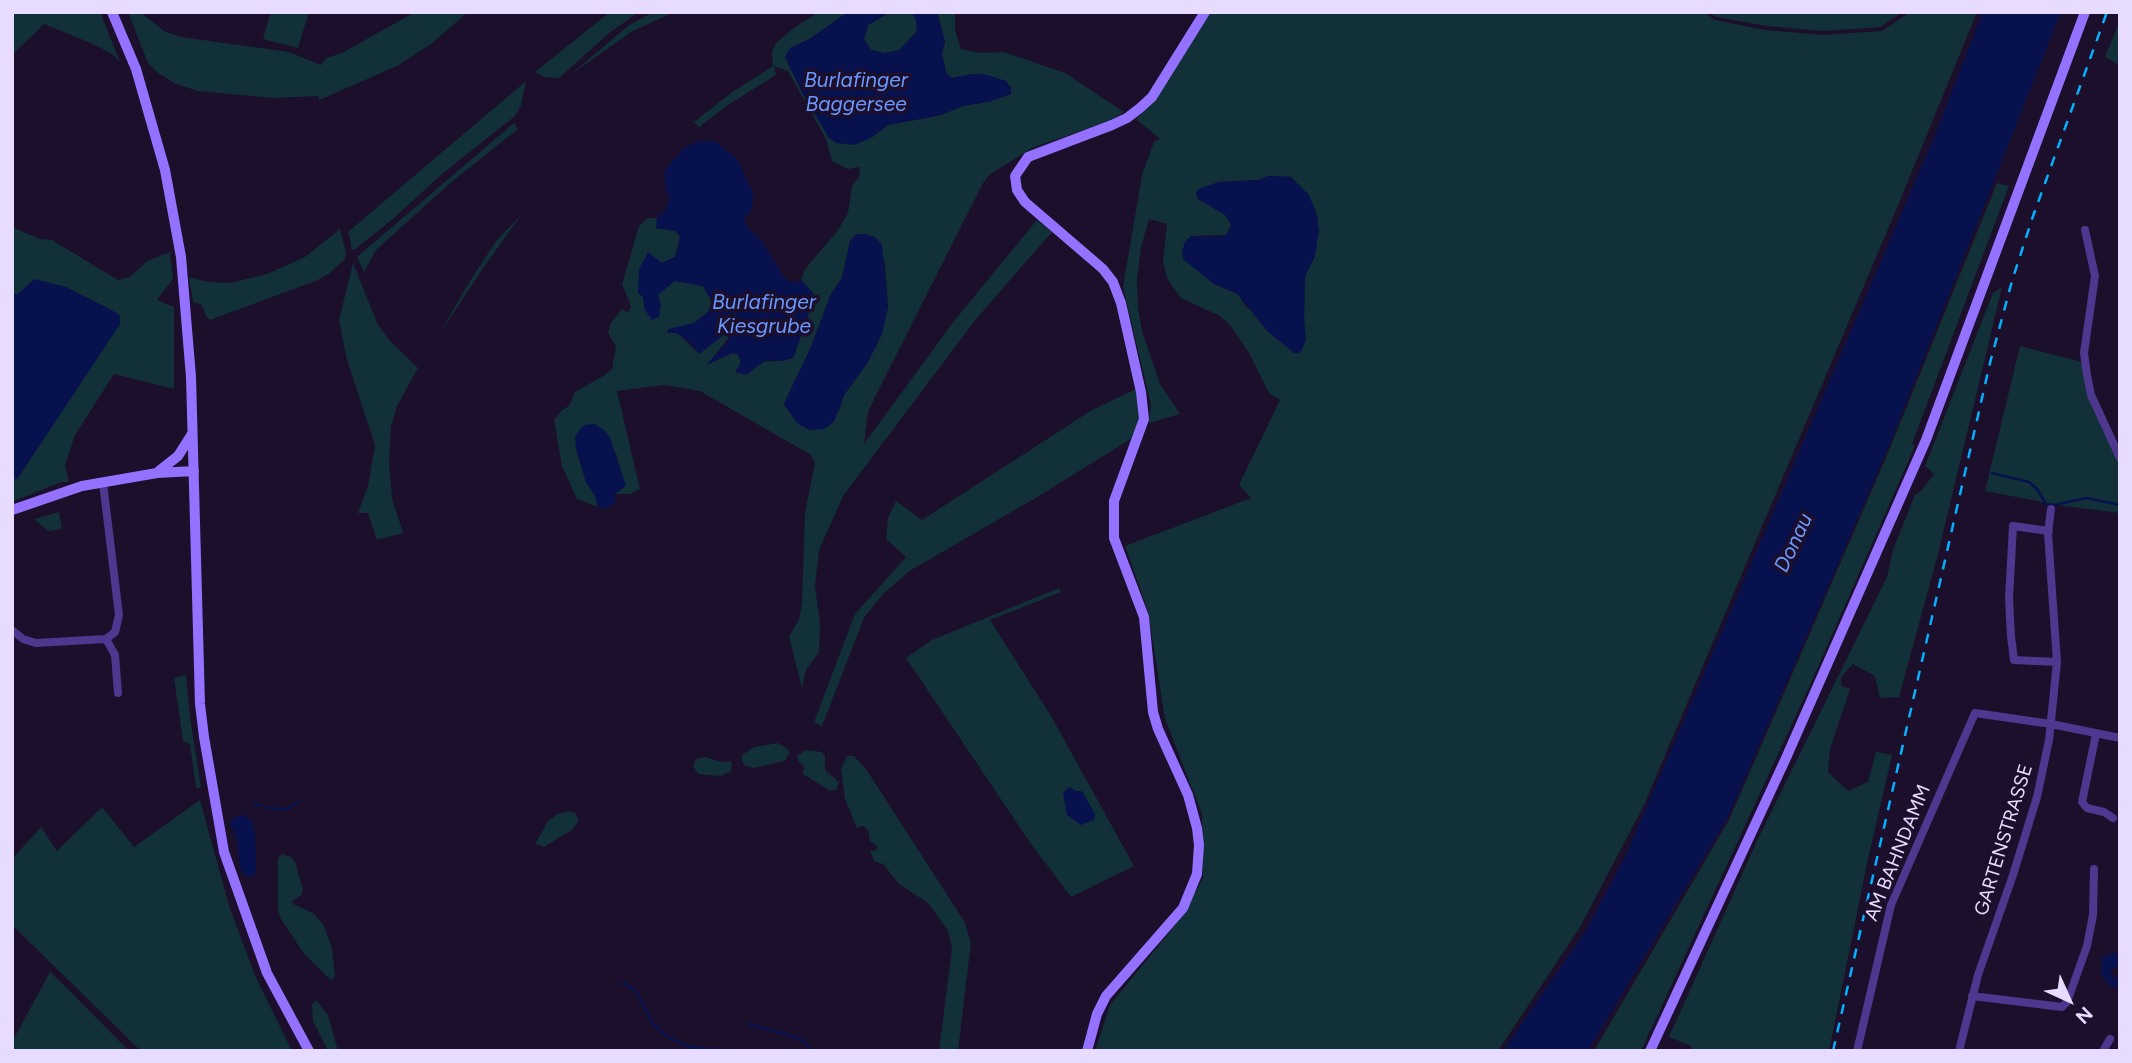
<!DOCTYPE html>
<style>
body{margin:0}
#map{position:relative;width:2132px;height:1063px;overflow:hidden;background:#1b0f2c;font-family:Figtree,sans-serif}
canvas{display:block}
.frame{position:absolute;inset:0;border:14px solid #e7dbff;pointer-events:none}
.north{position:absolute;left:2034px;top:965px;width:70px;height:70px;-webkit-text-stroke:5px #1b0f2c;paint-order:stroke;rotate:135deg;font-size:19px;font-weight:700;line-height:28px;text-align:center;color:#e7dbff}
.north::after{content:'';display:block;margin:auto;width:24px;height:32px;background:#e7dbff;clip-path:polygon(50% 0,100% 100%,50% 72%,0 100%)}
</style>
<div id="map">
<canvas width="2132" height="1063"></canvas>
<div class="frame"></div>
<div class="north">N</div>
</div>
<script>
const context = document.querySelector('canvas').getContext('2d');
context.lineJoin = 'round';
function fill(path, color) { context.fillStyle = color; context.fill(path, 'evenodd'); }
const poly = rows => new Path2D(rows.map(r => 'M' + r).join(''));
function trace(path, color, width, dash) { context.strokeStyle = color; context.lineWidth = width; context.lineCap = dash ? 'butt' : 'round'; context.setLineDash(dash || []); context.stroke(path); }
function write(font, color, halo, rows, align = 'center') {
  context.font = font + ' Figtree,sans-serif'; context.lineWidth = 7; context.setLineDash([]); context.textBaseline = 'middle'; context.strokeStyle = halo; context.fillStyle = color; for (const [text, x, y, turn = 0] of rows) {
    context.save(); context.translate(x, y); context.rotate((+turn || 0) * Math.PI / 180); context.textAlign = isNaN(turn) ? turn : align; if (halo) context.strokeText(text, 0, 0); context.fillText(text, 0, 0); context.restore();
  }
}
const green = poly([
 [12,12,100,12,120,62,112,54,93,44,44,24,12,55],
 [128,12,140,12,164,31,181,37,289,52,321,65,326,58,342,53,415,12,468,12,431,44,397,66,319,100,318,96,274,98,198,91,176,84,158,73,148,63],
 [271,12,309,12,298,48,263,39],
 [610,12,639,12,609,33,559,78,545,77,535,72],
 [653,12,674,12,631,32,569,76,628,26],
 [819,12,848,12,808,40,790,48,785,57,803,94,815,112,871,138,888,125,941,115,963,106,992,101,987,75,973,74,952,78,946,73,942,53,945,42,937,12,955,12,955,30,961,49,980,53,1004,52,1065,73,1124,112,1112,120,1032,148,989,175,983,183,874,399,868,412,864,444,954,321,1037,220,1052,232,976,319,843,496,819,550,815,586,820,624,819,652,806,670,802,689,789,636,799,620,802,603,805,512,815,463,811,455,700,391,664,385,617,391,640,489,630,494,615,494,625,486,616,453,576,449,586,482,595,496,598,507,577,499,562,466,554,420,562,410,569,406,575,392,605,375,612,369,616,346,608,333,611,323,622,309,628,313,631,306,622,284,639,226,647,218,657,218,656,228,676,231,680,237,675,257,662,263,657,260,643,297,645,310,663,289,675,281,703,286,713,302,708,312,694,323,673,328,699,354,721,336,725,334,729,337,708,364,732,353,738,354,741,362,781,361,793,358,812,304,813,293,801,280,805,269,838,230,848,213,852,186,859,177,860,167,848,169,832,161,826,139,788,71,774,66,776,75,728,105,699,127,694,122,731,93,773,66,772,52,776,43,795,27],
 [864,234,885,263,888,307,882,334,868,362,844,395,839,411,797,423,784,404,811,347,831,294,842,278,850,241,855,235],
 [890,12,911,12,916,19,917,31,899,51,884,53,871,50,864,39,868,25],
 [1211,12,1704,12,1715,20,1765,30,1824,35,1882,31,1910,12,1977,12,1899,203,1644,805,1580,927,1498,1051,1095,1051,1110,1005,1172,929,1203,879,1202,814,1165,719,1148,611,1125,546,1251,498,1239,485,1280,400,1269,393,1249,353,1230,325,1220,316,1181,298,1173,287,1167,278,1163,261,1167,224,1149,219,1141,247,1137,279,1138,308,1142,331,1160,384,1180,414,1149,423,1151,405,1123,287,1142,175,1154,142,1160,139,1136,119,1150,106],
 [1268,176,1292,177,1315,256,1305,276,1304,320,1306,340,1246,307,1238,294,1214,284,1191,236,1226,235,1231,224,1225,215,1197,198,1218,182,1259,180],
 [1708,12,1903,12,1880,27,1824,31,1767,26,1716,17],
 [2120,20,2120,65,2105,57],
 [526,81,521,106,515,116,442,174,393,219,354,250,352,249,348,232],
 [514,123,518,129,448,185,376,250,364,272,357,257],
 [1997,183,2009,186,1912,444,1915,446,1810,685,1641,1051,1594,1051,1729,820,1888,453],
 [522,214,486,264,440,333,465,289,496,241],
 [12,227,40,239,52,240,118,280,130,277,147,261,170,252,173,279,157,300,174,307,174,389,114,374,75,435,65,465,69,482,61,482,12,502,12,480,18,478,17,295,12,293],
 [340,229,346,253,345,259,330,273,318,280,210,320,206,316,202,305,193,302,189,277,209,282,231,283,267,274,305,257],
 [353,263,378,325,390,341,418,368,397,406,391,426,389,463,392,498,403,533,377,540,368,513,358,513,368,486,375,445,347,360,339,320],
 [2002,287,1938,554,1899,697,1880,698,1875,676,1853,664,1841,677,1841,686,1850,689,1830,749,1828,772,1848,791,1868,782,1876,752,1892,755,1868,859,1829,1051,1690,1051,1691,1046,1669,1037,1757,841,1887,577,1893,550,1915,495,1922,490,1934,474,1925,466,1993,293],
 [2020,346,2082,362,2087,395,2120,467,2120,513,2064,506,1985,491],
 [1136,389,1139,418,1134,437,1034,499,911,570,883,594,864,618,822,726,814,722,855,614,906,557,886,539,888,518,896,501,922,520,1092,410],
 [59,512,62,529,48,531,34,519],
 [1059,588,1061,592,990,620,1051,716,1134,866,1071,897,1031,844,906,658,932,640],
 [186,675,190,716,201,788,196,788,190,744,183,741,174,678],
 [778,743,788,749,789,754,785,761,753,768,745,766,742,761,742,755,754,747],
 [806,750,822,752,825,756,825,770,839,782,836,790,829,790,803,774,804,765,799,762,797,756],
 [847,756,854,756,866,769,964,921,971,942,958,1051,939,1051,952,948,948,931,928,903,899,884,883,864,874,861,870,851,875,851,878,847,870,841,868,830,863,826,857,828,845,799,841,769],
 [705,757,721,762,730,761,732,764,731,771,721,776,698,774,693,766,696,759],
 [200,800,229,906,256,978,292,1051,141,1051,12,925,12,859,41,827,57,851,102,807,134,847],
 [570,811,576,814,578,819,578,822,572,830,544,847,535,844,548,821,558,814],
 [282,854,291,857,295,862,303,889,301,895,292,901,293,904,313,913,323,924,332,948,335,976,331,980,305,955,281,919,278,911,278,858],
 [50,972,68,989,129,1051,12,1051,12,1042],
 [316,1000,328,1015,338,1051,328,1051,313,1021,312,1004]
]);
const water = poly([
 [848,12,890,12,868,25,864,39,871,50,884,53,899,50,917,32,916,19,911,12,937,12,945,42,942,53,946,73,952,78,973,74,987,75,1006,81,1011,88,1011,94,992,101,963,106,941,115,888,125,871,138,854,145,836,143,829,138,803,94,785,57,790,48,808,40],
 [1983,12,2061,12,1888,448,1728,817,1588,1051,1503,1051,1586,930,1626,855,1933,140],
 [700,141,715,141,737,159,754,195,751,210,744,219,748,228,762,241,785,279,795,283,801,280,813,293,812,304,793,358,781,361,766,360,746,375,735,372,741,362,738,354,732,353,706,365,728,342,729,337,725,334,699,354,690,342,676,333,667,333,668,329,694,323,708,312,712,302,703,286,675,281,658,295,661,304,659,317,652,320,645,310,643,297,638,293,639,269,648,252,662,263,675,257,678,250,680,237,676,231,656,228,657,218,666,209,669,199,665,185,665,170,685,147],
 [1268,176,1291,177,1309,195,1317,215,1319,231,1315,256,1305,276,1304,320,1306,340,1300,353,1294,353,1267,331,1238,294,1214,284,1183,259,1182,251,1185,242,1191,236,1217,237,1226,235,1230,229,1231,224,1225,215,1197,198,1196,192,1199,189,1218,182,1259,180],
 [864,234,875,237,882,245,888,307,882,334,868,362,844,395,834,422,824,429,809,430,797,423,784,404,811,347,831,294,842,278,850,241,855,235],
 [34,279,66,287,115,312,120,316,120,324,18,478,12,480,12,293,17,295],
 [595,424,604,430,610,438,626,486,615,494,615,503,605,509,598,507,595,496,586,482,576,449,575,437,580,429,585,425],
 [1069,787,1076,791,1082,791,1095,814,1094,820,1081,825,1067,815,1063,793],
 [245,815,253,823,255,836,256,870,254,876,248,877,241,871,236,837,230,822,235,817],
 [2114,953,2120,954,2120,968,2113,968,2111,972,2112,977,2120,978,2120,988,2118,988,2111,987,2101,974,2102,959,2107,954]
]);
const stream = poly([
 [1992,473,2029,482,2037,489,2046,504,2054,505,2087,498,2120,505],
 [255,804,261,806],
 [266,807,285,810,300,801],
 [623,982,636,991,653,1024,669,1038,691,1047,730,1051],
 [749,1024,792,1036,803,1041,811,1050]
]);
const street = poly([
 [2085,230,2095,276,2084,353,2087,375,2091,395,2120,458],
 [2049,531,2013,526,2009,598,2011,636,2014,660,2057,662],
 [12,630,23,639,36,643,106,639,115,632,119,615,103,483],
 [106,639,115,655,118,693],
 [2096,734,2082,802,2087,808,2104,812,2113,818],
 [1972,996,2062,1007,2067,1002,2087,946,2093,915,2094,869],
 [1857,1051,1891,905,1975,713,2051,724,2120,738],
 [1959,1051,1978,975,2013,875,2037,797,2049,740,2057,662,2048,533,2051,509],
 [2103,1051,2110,1039]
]);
const secondary = poly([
 [112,12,136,69,165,170,181,257,191,377,200,704,204,737,224,852,267,973,309,1051],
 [159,471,178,456,192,434],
 [12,510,82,486,157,473,194,471],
 [1087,1051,1097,1014,1106,996,1183,908,1197,874,1199,845,1197,828,1188,795,1158,729,1153,712,1144,617,1114,538,1114,501,1144,419,1141,392,1121,303,1113,282,1103,269,1025,202,1017,190,1015,176,1028,157,1112,125,1127,118,1140,108,1152,97,1205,12],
 [1650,1051,1786,758,1926,440,2085,12]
]);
const rail = poly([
 [1833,1051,1990,363,2012,281,2032,219,2107,12]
]);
const streetNames = [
 ["GARTENSTRASSE",2004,840,-73],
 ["AM BAHNDAMM",1898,853,-68]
];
const waterNames = [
 ["Burlafinger",856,81],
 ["Baggersee",856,105],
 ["Burlafinger",764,303],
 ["Kiesgrube",764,327],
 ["Donau",1794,543,-65]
];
fill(green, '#123037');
fill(water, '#07114e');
trace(stream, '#07114e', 2.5);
trace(street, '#4e378e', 8);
trace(secondary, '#9472ff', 10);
trace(rail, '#07b0ff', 2.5, [10, 9]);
write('19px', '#e7dbff', '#1b0f2c', streetNames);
write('italic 21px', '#6998ff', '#1b0f2c', waterNames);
</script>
